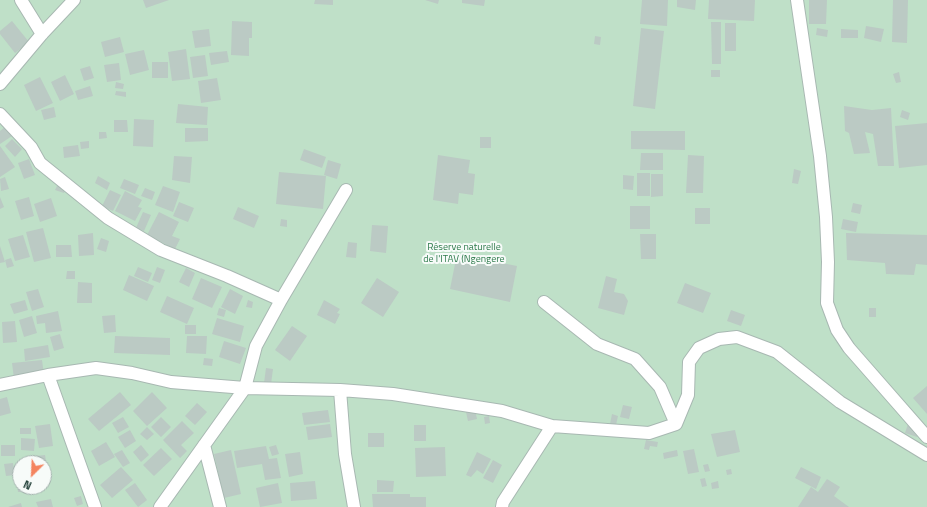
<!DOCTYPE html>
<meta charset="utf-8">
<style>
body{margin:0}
#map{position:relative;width:927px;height:507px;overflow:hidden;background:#e6efeb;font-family:"Titillium Web",sans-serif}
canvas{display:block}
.north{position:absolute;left:12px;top:455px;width:40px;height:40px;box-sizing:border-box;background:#f7fbf9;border:1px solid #a3b1ad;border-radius:50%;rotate:204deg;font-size:11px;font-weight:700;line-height:16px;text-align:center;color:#24423a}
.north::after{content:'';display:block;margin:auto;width:14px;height:18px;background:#f4845f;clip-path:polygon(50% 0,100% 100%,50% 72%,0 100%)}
</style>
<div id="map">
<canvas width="927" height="507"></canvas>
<div class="north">N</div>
</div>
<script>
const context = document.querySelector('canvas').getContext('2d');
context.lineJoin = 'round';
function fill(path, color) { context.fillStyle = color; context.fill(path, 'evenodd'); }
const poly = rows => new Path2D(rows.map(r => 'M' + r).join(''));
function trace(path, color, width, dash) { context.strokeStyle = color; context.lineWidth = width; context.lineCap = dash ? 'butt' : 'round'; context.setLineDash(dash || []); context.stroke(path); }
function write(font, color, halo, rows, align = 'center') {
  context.font = font + ' "Titillium Web",sans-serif'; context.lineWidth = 4; context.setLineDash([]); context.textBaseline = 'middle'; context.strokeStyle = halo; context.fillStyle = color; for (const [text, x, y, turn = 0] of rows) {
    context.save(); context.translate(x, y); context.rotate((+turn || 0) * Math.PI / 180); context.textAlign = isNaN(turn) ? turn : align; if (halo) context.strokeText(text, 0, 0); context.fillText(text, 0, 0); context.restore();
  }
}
const green = poly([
 [0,0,927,0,927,507,0,507],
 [20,463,44,463,44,487,20,487]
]);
const building = poly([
 [143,0,169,0,146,8],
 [315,0,333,0,333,5,314,4],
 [425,0,439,0,438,4],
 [462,0,485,0,484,6,462,3],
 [642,0,668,0,667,26,640,24],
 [677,0,696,0,695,10,677,7],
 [709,0,755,0,754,21,708,19],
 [809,0,827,0,826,24,809,24],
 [893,0,908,0,907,43,892,42],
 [12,21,29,42,15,53,0,34,0,31],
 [232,21,252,22,252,38,249,38,249,56,231,55],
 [711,22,721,22,721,64,712,64],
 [725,23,736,23,736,51,725,51],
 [866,26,884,29,881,42,864,38],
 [641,28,664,31,655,109,633,106],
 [817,28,828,30,827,37,816,35],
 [209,29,211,46,195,48,192,31],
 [841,29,858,30,858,38,841,38],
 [595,36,601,37,600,45,594,44],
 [120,37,124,52,105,57,101,42],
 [186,49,190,79,172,81,168,52],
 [144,50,149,70,130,75,125,54],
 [227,51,229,62,211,65,209,53],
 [205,55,208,76,193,78,190,57],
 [152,62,168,62,168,78,152,78],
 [119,63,121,80,107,82,104,65],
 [90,66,94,78,84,81,80,69],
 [711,70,720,70,720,77,711,77],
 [899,72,901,82,896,83,893,74],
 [65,75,74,94,60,101,51,82],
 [40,77,53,103,36,111,24,85],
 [217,78,221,100,201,103,198,81],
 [116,82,124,84,123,89,115,88],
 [90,86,93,96,78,100,75,91],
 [116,91,126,92,126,97,115,95],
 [178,104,208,107,207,125,176,123],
 [844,106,872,110,891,108,894,166,878,166,873,134,865,132,870,153,854,154,849,133,845,131],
 [54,107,56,117,44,120,41,110],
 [902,110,910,113,908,120,900,117],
 [134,119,154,120,153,147,133,146],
 [114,120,127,120,128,132,114,132],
 [927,123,927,165,899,168,895,126],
 [5,127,12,136,0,144,0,131],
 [185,128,208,128,208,141,185,142],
 [631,131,685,131,685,150,631,149],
 [99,132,106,132,107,138,99,139],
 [480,137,491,137,491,148,480,148],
 [12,139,22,149,15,157,5,146],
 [89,141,89,148,81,149,80,142],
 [78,145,80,156,64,158,63,147],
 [0,146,15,167,0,177],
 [304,149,326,157,322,168,300,160],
 [641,153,663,153,663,170,640,170],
 [438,155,470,160,468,173,475,174,473,195,459,193,458,204,433,200],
 [688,155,704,156,703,193,686,193],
 [174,156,192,157,190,183,172,180],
 [29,159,35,175,24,179,18,163],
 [328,160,341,164,337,179,324,175],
 [794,169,801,171,798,184,792,183],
 [279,172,326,176,323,209,276,204],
 [637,173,650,173,650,196,637,196],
 [651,174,663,174,663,196,651,197],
 [623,175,634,176,633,190,623,189],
 [98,176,110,183,107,190,95,183],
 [5,177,9,189,1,191,0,179],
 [124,179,139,185,135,194,120,188],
 [58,184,66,187,64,193,55,190],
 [163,186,180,192,173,212,155,205],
 [145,188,155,192,152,200,141,196],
 [110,190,121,195,113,211,102,206],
 [125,191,142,200,138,207,142,208,135,221,115,211],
 [0,197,4,207,0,209],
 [29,197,34,216,21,220,15,201],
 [51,198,57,216,40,222,34,204],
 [179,202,194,208,188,222,173,216],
 [853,203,862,205,860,214,851,212],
 [630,206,650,206,650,229,630,229],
 [238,207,259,216,254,228,233,219],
 [695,208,710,208,710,224,695,224],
 [143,212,151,215,144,231,136,228],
 [159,212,179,222,172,236,180,239,175,249,147,235],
 [281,219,287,220,287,227,280,226],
 [843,219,858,222,856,232,841,229],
 [372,225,388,226,386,253,370,251],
 [43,228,51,258,34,262,26,232],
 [93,233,94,255,79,256,78,235],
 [846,233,927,235,927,265,916,264,914,275,886,274,885,263,847,260],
 [640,234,656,234,656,259,641,259],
 [23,235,30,257,15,261,8,239],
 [101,238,109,241,106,252,97,249],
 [348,242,357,243,356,258,346,257],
 [56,245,71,245,72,257,56,257],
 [0,246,5,262,0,263],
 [457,254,517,266,510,302,450,289],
 [11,258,14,266,7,268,5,260],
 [138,267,152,273,148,282,134,276],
 [157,267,165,270,160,283,152,280],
 [186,268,195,273,189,287,179,282],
 [67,271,75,271,75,279,66,279],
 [129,275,154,286,147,301,123,290],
 [606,276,617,279,614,292,624,294,628,301,624,315,598,308],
 [201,278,222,287,212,308,192,299],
 [377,278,399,292,383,317,361,303],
 [78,282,92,283,92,303,77,303],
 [685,283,711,293,703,313,677,303],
 [38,289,44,307,32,311,26,292],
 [230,289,243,296,235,314,221,307],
 [167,296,194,308,187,324,160,312],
 [25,300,28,310,14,314,10,304],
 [248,300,253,302,252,308,246,307],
 [324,300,340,309,337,313,340,314,335,324,317,315],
 [219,308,226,310,224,317,217,315],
 [869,308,876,308,876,317,869,317],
 [731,310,745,315,741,326,727,321],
 [58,311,62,331,46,333,45,323,37,324,36,316],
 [115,315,116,332,104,333,102,316],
 [32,316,37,333,24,337,19,320],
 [217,318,244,326,240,342,212,334],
 [15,321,17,342,3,343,2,322],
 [185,325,196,325,196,334,185,334],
 [292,326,307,336,290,361,275,350],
 [60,334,64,348,54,351,50,337],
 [115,336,170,338,170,355,114,353],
 [187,336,207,336,206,354,186,353],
 [224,341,246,348,240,364,219,357],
 [48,345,50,357,25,361,24,349],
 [204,358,213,359,212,366,203,365],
 [42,360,44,375,14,379,12,363],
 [266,368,273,369,271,384,264,383],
 [927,386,927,414,913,398],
 [120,392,131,405,99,431,88,419],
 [152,392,167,408,147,426,133,411],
 [7,397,11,413,0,416,0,399],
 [197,403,207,412,195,425,185,416],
 [623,405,632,407,629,419,620,417],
 [328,410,330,422,304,425,302,413],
 [475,410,477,419,468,421,466,412],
 [612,414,618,416,616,425,610,424],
 [489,416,490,423,485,424,484,417],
 [123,417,129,427,118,433,112,423],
 [161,417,171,427,161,437,151,427],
 [182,421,194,433,181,445,187,451,180,458,163,440],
 [50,424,53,446,39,448,35,426],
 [330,424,332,437,308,440,306,427],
 [908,424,920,429,917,437,905,433],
 [414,425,426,425,426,441,414,441],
 [147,427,154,434,147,440,140,434],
 [20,428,31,428,31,434,20,434],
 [130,430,136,441,125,448,118,437],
 [735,430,740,452,717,457,711,434],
 [368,433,384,433,384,447,368,447],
 [21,438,35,439,34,451,21,450],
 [646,440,658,442,657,447,650,446,649,450,644,449],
 [106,442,115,457,99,466,91,451],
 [1,445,15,445,15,456,1,456],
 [141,445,149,455,141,462,133,452],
 [276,445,279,454,272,456,269,447],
 [266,446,269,459,277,458,281,478,265,480,262,464,237,468,234,451],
 [445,447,446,476,416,477,415,448],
 [161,448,172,459,154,476,143,465],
 [694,449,699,472,688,474,683,451],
 [122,450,130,463,123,467,114,454],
 [231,450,241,494,224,498,214,454],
 [677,450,678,456,664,459,663,453],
 [300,452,303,474,289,477,285,454],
 [477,452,491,459,483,474,477,470,471,477,466,475],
 [45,455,47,467,44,467,44,463,37,463,36,456],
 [493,460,502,465,493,483,483,478],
 [13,463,15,475,6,476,4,464],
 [20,464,20,487,38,487,39,490,18,492,15,465],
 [708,464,710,471,705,472,703,465],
 [121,467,133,480,112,498,100,485],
 [801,467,821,477,816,489,795,478],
 [731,469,732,474,727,475,726,470],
 [705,478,707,486,702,487,700,479],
 [827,479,840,487,834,496,849,507,798,507,811,487,818,492],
 [377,480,394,481,393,492,377,492],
 [315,481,317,499,291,501,290,483],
 [718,481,719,488,712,489,711,483],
 [135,483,147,500,138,507,125,490],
 [278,483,282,503,260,507,256,488],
 [372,494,410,494,410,497,426,497,426,507,373,507],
 [81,496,83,504,77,506,74,498],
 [51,499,53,507,38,507,36,502],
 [21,503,22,507,8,507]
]);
const street = poly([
 [21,0,42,34],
 [797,0,820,156,826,217,828,262,827,303,837,330,849,348,927,437],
 [0,84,42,34,74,0],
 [0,114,31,147,40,163,108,218,161,250,227,276,281,300,256,346,245,388,160,507],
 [281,300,346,190],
 [544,302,597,344,635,359,660,387,676,424],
 [48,375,95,507],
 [0,385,48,375,96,368,132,373,171,382,245,388,340,390,393,394,502,411,552,426,649,433,676,424,688,395,689,362,699,348,719,339,737,337,777,352,840,402,927,455],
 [340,390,345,454,354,507],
 [204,445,220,507],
 [502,507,503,502,552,426]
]);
const parkNames = [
 ["Réserve naturelle",464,248],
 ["de l'ITAV (Ngengere",464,260]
];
fill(green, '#bfe0c8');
fill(building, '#bbcac4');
trace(street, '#a8b8b2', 14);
trace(street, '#fff', 12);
write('10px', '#2d7a4b', '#f7fbf9', parkNames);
</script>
